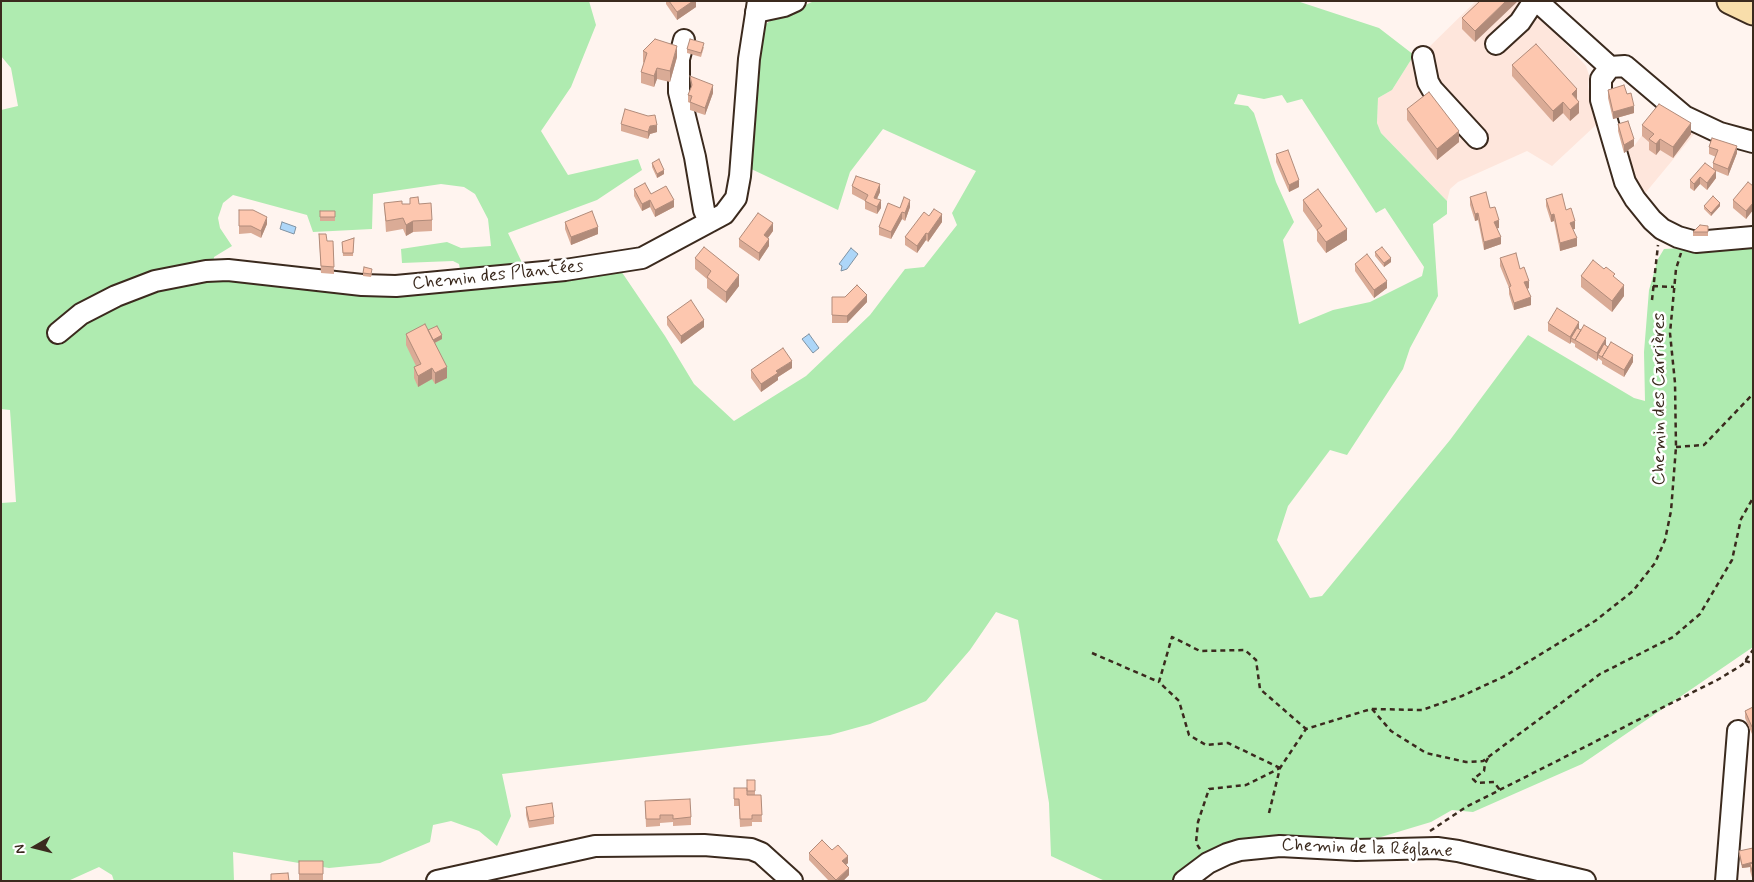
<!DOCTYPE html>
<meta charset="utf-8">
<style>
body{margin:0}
#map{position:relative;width:1754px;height:882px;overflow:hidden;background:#fff4ef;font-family:Mynerve,sans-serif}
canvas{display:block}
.frame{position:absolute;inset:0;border:2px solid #3b2a1e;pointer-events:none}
.north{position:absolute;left:10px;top:822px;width:50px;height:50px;-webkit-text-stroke:4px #fff;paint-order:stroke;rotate:262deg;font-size:14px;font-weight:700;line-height:20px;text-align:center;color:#3b2a1e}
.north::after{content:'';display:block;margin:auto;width:18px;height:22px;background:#3b2a1e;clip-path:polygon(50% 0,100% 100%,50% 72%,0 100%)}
</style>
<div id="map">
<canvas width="1754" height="882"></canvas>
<div class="frame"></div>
<div class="north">N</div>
</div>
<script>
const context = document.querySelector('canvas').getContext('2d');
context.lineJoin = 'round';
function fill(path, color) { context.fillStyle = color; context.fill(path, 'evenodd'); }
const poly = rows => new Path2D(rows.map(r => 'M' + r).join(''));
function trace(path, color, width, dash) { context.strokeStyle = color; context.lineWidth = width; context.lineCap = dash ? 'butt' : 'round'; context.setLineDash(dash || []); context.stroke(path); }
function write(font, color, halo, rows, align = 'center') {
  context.font = font + ' Mynerve,sans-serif'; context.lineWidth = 5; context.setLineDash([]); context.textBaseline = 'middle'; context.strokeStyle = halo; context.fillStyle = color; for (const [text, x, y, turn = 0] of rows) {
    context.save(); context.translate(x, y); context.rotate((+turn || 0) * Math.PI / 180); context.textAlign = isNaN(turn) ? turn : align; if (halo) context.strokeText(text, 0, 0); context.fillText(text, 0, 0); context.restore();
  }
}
const built = poly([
 [1476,1,1526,1,1586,66,1589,75,1588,87,1597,124,1552,166,1527,151,1458,182,1450,189,1447,201,1381,133,1377,123,1378,98,1392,90,1414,55,1425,51],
 [1659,113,1695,133,1642,197,1623,154,1634,146]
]);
const green = poly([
 [1,1,589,1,596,25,571,87,541,131,568,175,638,159,642,170,597,200,508,233,525,269,461,274,459,264,453,261,402,263,401,249,447,242,461,248,491,246,488,219,475,194,464,187,441,184,373,194,372,229,313,232,307,215,233,195,223,203,218,218,220,228,232,246,214,257,212,275,283,281,619,268,665,336,694,384,734,421,806,376,870,315,905,269,924,267,957,225,952,213,976,171,883,129,850,172,838,210,747,167,759,29,780,14,793,11,814,1,1297,1,1379,28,1414,55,1392,90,1378,98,1377,123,1381,133,1447,201,1447,214,1433,224,1438,296,1410,348,1403,369,1347,455,1330,450,1288,506,1277,540,1310,598,1322,596,1450,440,1528,335,1634,398,1645,401,1644,352,1649,290,1658,259,1664,249,1753,244,1753,647,1582,764,1473,812,1452,810,1431,822,1361,843,1286,842,1175,881,1105,881,1051,856,1049,803,1018,620,996,612,970,650,926,701,870,724,830,735,502,774,511,816,497,846,479,831,451,821,433,825,430,842,380,863,329,868,233,852,234,881,114,881,112,875,99,867,68,881,1,881,1,503,16,502,10,410,1,409,1,110,18,106,11,68,1,56],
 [1238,94,1264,99,1282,95,1287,103,1302,99,1376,213,1385,208,1424,267,1422,276,1370,302,1333,310,1299,324,1283,240,1294,222,1276,182,1254,113,1248,106,1234,104]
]);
const water = poly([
 [282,222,296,227,294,234,280,229,282,222],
 [851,248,858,254,847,269,841,271,842,266,839,264,851,248],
 [809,334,819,348,813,353,802,339,809,334]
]);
const path = poly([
 [1653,286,1674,287],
 [1652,300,1658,245],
 [1676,447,1704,445,1753,394],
 [1092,653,1159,682],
 [1745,661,1753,663],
 [1372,709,1391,731,1426,753,1466,762,1483,761,1600,674,1673,637,1700,614,1732,560,1741,519,1753,498],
 [1488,758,1485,764,1484,771,1473,779,1477,783,1494,782,1500,790],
 [1280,768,1228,743,1206,745,1189,735,1179,701,1159,682,1172,637,1200,651,1245,650,1256,660,1260,689,1306,729],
 [1269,813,1280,768,1306,729,1371,709,1422,710,1462,696,1505,676,1595,621,1633,591,1655,563,1665,540,1671,511,1676,447,1675,383,1670,333,1676,269,1681,253],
 [1430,831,1466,807,1719,679,1742,665,1753,650],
 [1200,849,1196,843,1198,822,1209,789,1246,785,1280,768]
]);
const minor = poly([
 [1537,1,1610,67],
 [756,12,784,6,795,1],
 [684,40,679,59,679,92,695,157,704,210,709,222],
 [1496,44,1520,22,1534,1],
 [1423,57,1428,82,1432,89,1477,138],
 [1753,142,1720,133,1684,116,1625,66,1610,67,1601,79,1601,100,1625,182,1635,199,1652,220,1662,229,1678,237,1696,242,1753,237],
 [58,333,81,314,116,296,155,281,206,271,228,270,362,285,396,286,565,270,642,258,724,214,736,198,740,176,749,59,758,1],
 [437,881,595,846,704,845,751,849,761,853,792,881],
 [1184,881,1208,863,1227,854,1240,850,1280,846,1356,850,1437,848,1458,851,1585,881],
 [1726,881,1738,731]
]);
const major = poly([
 [1730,1,1753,12]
]);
const wall = poly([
 [666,1,696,1,696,7,677,20,666,4],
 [1480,1,1475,42,1462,29,1462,18],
 [704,47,701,57,687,53,687,49],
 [643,51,677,57,670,82,657,79,654,87,641,83,641,72,644,63,643,62],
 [1512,65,1577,99,1579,113,1570,121,1563,113,1553,122,1512,76],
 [690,76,713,93,705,115,690,110,690,103,688,102,688,95,691,88],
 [1608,90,1627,94,1634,113,1613,119,1608,98],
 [1407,109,1459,142,1437,160,1407,120],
 [621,124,657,132,650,134,648,139,621,131],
 [1618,124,1634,146,1624,153,1618,131],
 [1642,125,1691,134,1673,158,1660,150,1656,155,1649,150,1649,142,1642,136],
 [1709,147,1737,153,1728,176,1716,171,1716,178,1707,190,1700,184,1694,191,1690,188,1690,180,1713,169,1713,163,1716,157,1709,154],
 [1276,154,1299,187,1289,192,1276,162],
 [652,163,664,174,657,178,652,167],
 [852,186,880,192,877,199,881,208,877,214,865,209,865,201,852,194],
 [1753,186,1753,210,1746,219,1733,208,1733,200],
 [634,189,651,194,674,207,655,217,650,207,642,211,634,196],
 [1470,197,1490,208,1499,228,1497,228,1501,244,1484,250,1478,220,1475,221,1470,205],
 [1546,199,1566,210,1575,229,1573,229,1577,246,1560,251,1554,221,1551,222,1546,206],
 [1303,200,1347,240,1326,253,1317,241,1317,231,1303,211],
 [384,203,402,204,419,204,432,220,432,231,413,232,406,236,403,229,386,232],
 [1704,206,1720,206,1711,216,1704,209],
 [910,207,905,221,902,219,891,239,879,235,879,227,900,208],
 [239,210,267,224,261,238,251,233,239,234],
 [320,211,335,211,335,221,320,221],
 [929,216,942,222,928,242,926,240,917,253,905,245,905,237],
 [565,222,598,234,571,245,565,229],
 [1708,226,1708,236,1693,236,1693,232],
 [773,231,768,238,769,246,759,261,739,247,739,239],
 [319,234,327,241,333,241,334,274,321,273],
 [354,238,353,256,343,256,342,242],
 [1375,252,1391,262,1384,267,1375,256],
 [695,258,739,286,726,303,707,288,707,279,695,269],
 [1500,258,1520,269,1529,288,1527,289,1531,305,1514,310,1509,294,1509,288,1500,266],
 [1355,264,1387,288,1374,298,1355,271],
 [363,273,372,273,371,277,363,276],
 [1581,276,1615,278,1624,296,1612,312,1581,287],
 [832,297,845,297,867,302,847,323,832,323],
 [667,317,704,327,681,344,667,325],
 [1548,323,1579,329,1633,362,1624,377,1602,364,1602,361,1598,358,1597,361,1575,347,1575,344,1571,342,1570,344,1548,331],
 [406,334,442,339,435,343,447,378,435,384,432,379,418,387,414,378,414,367,416,366,406,345],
 [792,368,778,377,778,380,761,392,751,378,751,370],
 [1753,707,1752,734,1745,718,1745,711],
 [747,780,755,780,755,795,747,795],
 [734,788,747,795,761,795,762,822,752,822,752,826,740,827,739,806,734,806],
 [645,801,691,817,691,825,673,826,673,822,660,823,660,826,646,827],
 [526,807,554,817,554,824,529,828,526,815],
 [1753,848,1753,881,1750,871,1750,867,1742,868,1739,855,1739,851],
 [832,850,848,863,846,865,849,875,843,881,829,881,809,860,809,853],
 [299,861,323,861,323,881,299,881]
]);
const shadedWall = poly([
 [693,1,696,1,696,7,677,20,677,12],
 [1506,1,1518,1,1475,42,1475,31],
 [677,46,677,57,670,82,670,71],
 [657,68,657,79,654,87,654,76],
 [713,85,713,93,705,115,705,108],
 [1577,89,1577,100,1572,94],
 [1563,102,1563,113,1553,122,1553,111],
 [1579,102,1579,113,1570,121,1570,110],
 [1634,106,1634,113,1613,119,1613,112],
 [1691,123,1691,134,1673,158,1673,147],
 [657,125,657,132,650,134,648,139,648,132,650,126],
 [1459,131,1459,142,1437,160,1437,149],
 [1634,139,1634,146,1624,153,1624,145],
 [1660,139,1660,150,1656,155,1656,144],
 [1737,146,1737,153,1728,176,1728,169],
 [664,170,664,174,657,178,657,174],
 [1716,171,1716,178,1707,190,1707,183],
 [1700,177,1700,184,1694,191,1694,184],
 [1299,180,1299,187,1289,192,1289,185],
 [880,184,880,192,874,205,874,198],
 [650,200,650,207,642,211,642,204],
 [674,200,674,207,655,217,655,210],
 [881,200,881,208,877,214,877,207],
 [910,200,910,207,905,221,905,213],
 [1720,203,1720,206,1711,216,1711,213],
 [1753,203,1753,210,1746,219,1746,211],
 [902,212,902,219,891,239,891,232],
 [1478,213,1478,220,1475,221,1475,214],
 [942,214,942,222,928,242,928,234],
 [1554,214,1554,221,1551,222,1551,215],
 [267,217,267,224,261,238,261,231],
 [1499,220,1499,228,1494,229,1494,222],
 [413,221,413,232,406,236,406,225],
 [1575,221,1575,229,1570,230,1570,223],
 [773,223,773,231,764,243,764,235],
 [598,227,598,234,571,245,571,237],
 [1347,229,1347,240,1326,253,1326,242],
 [926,233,926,240,917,253,917,246],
 [1501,237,1501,244,1484,250,1484,242],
 [1577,238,1577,246,1560,251,1560,243],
 [769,239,769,246,759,261,759,253],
 [1391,258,1391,262,1384,267,1384,263],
 [739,275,739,286,726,303,726,292],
 [1387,281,1387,288,1374,298,1374,290],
 [1529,281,1529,288,1524,290,1524,282],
 [1624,285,1624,296,1612,312,1612,301],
 [867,295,867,302,847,323,847,316],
 [1531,297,1531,305,1514,310,1514,303],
 [704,320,704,327,681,344,681,336],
 [1579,322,1579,329,1571,338,1571,342,1570,344,1570,337],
 [442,335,442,339,430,345,430,341],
 [1606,338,1606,346,1598,355,1598,358,1597,361,1597,353],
 [1633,355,1633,362,1624,377,1624,370],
 [792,361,792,368,778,377,778,380,761,392,761,384,776,371],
 [447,367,447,378,435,384,435,373],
 [432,368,432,379,418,387,418,376],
 [848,856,848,863,842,868,842,861],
 [1753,862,1753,866,1750,864,1750,867,1742,868,1742,865],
 [849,868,849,875,843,881,836,881]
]);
const building = poly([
 [669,1,693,1,677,12,669,1],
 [1480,1,1506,1,1475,31,1462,18,1480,1],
 [655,39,677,46,670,71,657,68,654,76,641,72,647,53,643,51,655,39],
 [690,39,704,43,701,53,687,49,690,39],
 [1536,44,1577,89,1572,94,1579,102,1570,110,1563,102,1553,111,1512,65,1536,44],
 [690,76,713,85,705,108,690,102,692,96,688,95,692,85,690,76],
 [1624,85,1627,94,1631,93,1634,106,1613,112,1608,90,1624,85],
 [1429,92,1459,131,1437,149,1407,109,1429,92],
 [1659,104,1691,123,1673,147,1660,139,1656,144,1649,139,1654,134,1642,125,1659,104],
 [625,109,648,116,655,115,657,125,650,126,648,132,621,124,625,109],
 [1628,121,1634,139,1624,145,1618,124,1628,121],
 [1712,138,1737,146,1728,169,1713,163,1718,150,1709,147,1712,138],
 [1288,150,1299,180,1289,185,1276,154,1288,150],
 [659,159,664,170,657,174,652,163,659,159],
 [1705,163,1716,171,1707,183,1700,177,1694,184,1690,180,1705,163],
 [856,176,880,184,874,198,881,200,877,207,865,201,868,195,852,186,856,176],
 [1748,182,1753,186,1753,203,1746,211,1733,200,1748,182],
 [645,183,651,194,666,186,674,200,655,210,650,200,642,204,634,189,645,183],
 [1318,189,1347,229,1326,242,1317,230,1322,226,1303,200,1318,189],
 [1486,192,1490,208,1495,207,1499,220,1494,222,1501,237,1484,242,1478,213,1475,214,1470,197,1486,192],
 [1562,194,1566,210,1571,208,1575,221,1570,223,1577,238,1560,243,1554,214,1551,215,1546,199,1562,194],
 [1713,196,1720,203,1711,213,1704,206,1713,196],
 [418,197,419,204,431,203,432,220,413,221,406,225,403,218,386,221,384,203,402,201,402,204,410,204,410,198,418,197],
 [904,197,910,200,905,213,902,212,891,232,879,227,888,203,900,208,904,197],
 [934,209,942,214,928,234,926,233,917,246,905,237,924,212,929,216,934,209],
 [239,210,253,210,267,217,261,231,251,226,239,226,239,210],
 [320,211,335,211,335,217,320,217,320,211],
 [592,211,598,227,571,237,565,222,592,211],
 [758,213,773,223,764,235,769,239,759,253,739,239,758,213],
 [1700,225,1708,226,1708,232,1693,232,1700,225],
 [319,234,326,234,327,241,333,241,334,267,321,266,319,234],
 [354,238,353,253,343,253,342,242,354,238],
 [704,247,739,275,726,292,707,277,711,271,695,258,704,247],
 [1382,247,1391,258,1384,263,1375,252,1382,247],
 [1516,253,1520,269,1524,267,1529,281,1524,282,1531,297,1514,303,1509,287,1511,286,1500,258,1516,253],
 [1367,254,1387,281,1374,290,1355,264,1367,254],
 [1593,260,1604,269,1606,267,1615,274,1613,276,1624,285,1612,301,1581,276,1593,260],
 [364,267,372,269,371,274,363,273,364,267],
 [857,285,867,295,847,316,832,315,832,297,845,297,857,285],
 [691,300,704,320,681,336,667,317,691,300],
 [1557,308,1579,322,1570,337,1548,323,1557,308],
 [425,324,447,367,435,373,432,368,418,376,414,367,421,364,406,334,425,324],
 [1584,325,1606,338,1597,353,1575,340,1584,325],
 [437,326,442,335,433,340,428,330,437,326],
 [1577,328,1581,330,1575,340,1571,338,1577,328],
 [1611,342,1633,355,1624,370,1602,357,1611,342],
 [1604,344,1608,347,1602,357,1598,355,1604,344],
 [783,348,792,361,776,371,778,373,761,384,751,370,783,348],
 [1753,707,1753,726,1752,727,1745,711,1753,707],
 [747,780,755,780,755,791,747,791,747,780],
 [734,788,747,788,747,795,761,795,762,815,752,815,752,819,740,819,739,799,734,799,734,788],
 [690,799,691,817,673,819,673,815,660,815,660,819,646,819,645,801,690,799],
 [552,803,554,817,529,821,526,807,552,803],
 [822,840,832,850,838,845,848,856,842,861,849,868,836,880,809,853,822,840],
 [1753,848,1753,862,1742,865,1739,851,1753,848],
 [299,861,323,861,323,874,299,874,299,861],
 [1753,863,1753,874,1750,864,1753,863],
 [288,873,289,881,271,881,271,874,288,873]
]);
const streetNames = [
 ["Chemin des Plantées",498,276,-6],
 ["Chemin des Carrières",1660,399,-90],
 ["Chemin de la Réglane",1367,849,2]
];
fill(built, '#fee6dc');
fill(green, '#afebb0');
fill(water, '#add6f8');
trace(water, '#7f91a1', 1);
trace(minor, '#3b2a1e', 24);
trace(major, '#3b2a1e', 29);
trace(path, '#3b2a1e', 2.5, [5, 4]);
trace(minor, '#fff', 20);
trace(major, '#f8deab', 25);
fill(wall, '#daab96');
fill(shadedWall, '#b18b7a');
fill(building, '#fdc7af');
trace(building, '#b18b7a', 1);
write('18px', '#3b2a1e', '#fff', streetNames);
</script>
